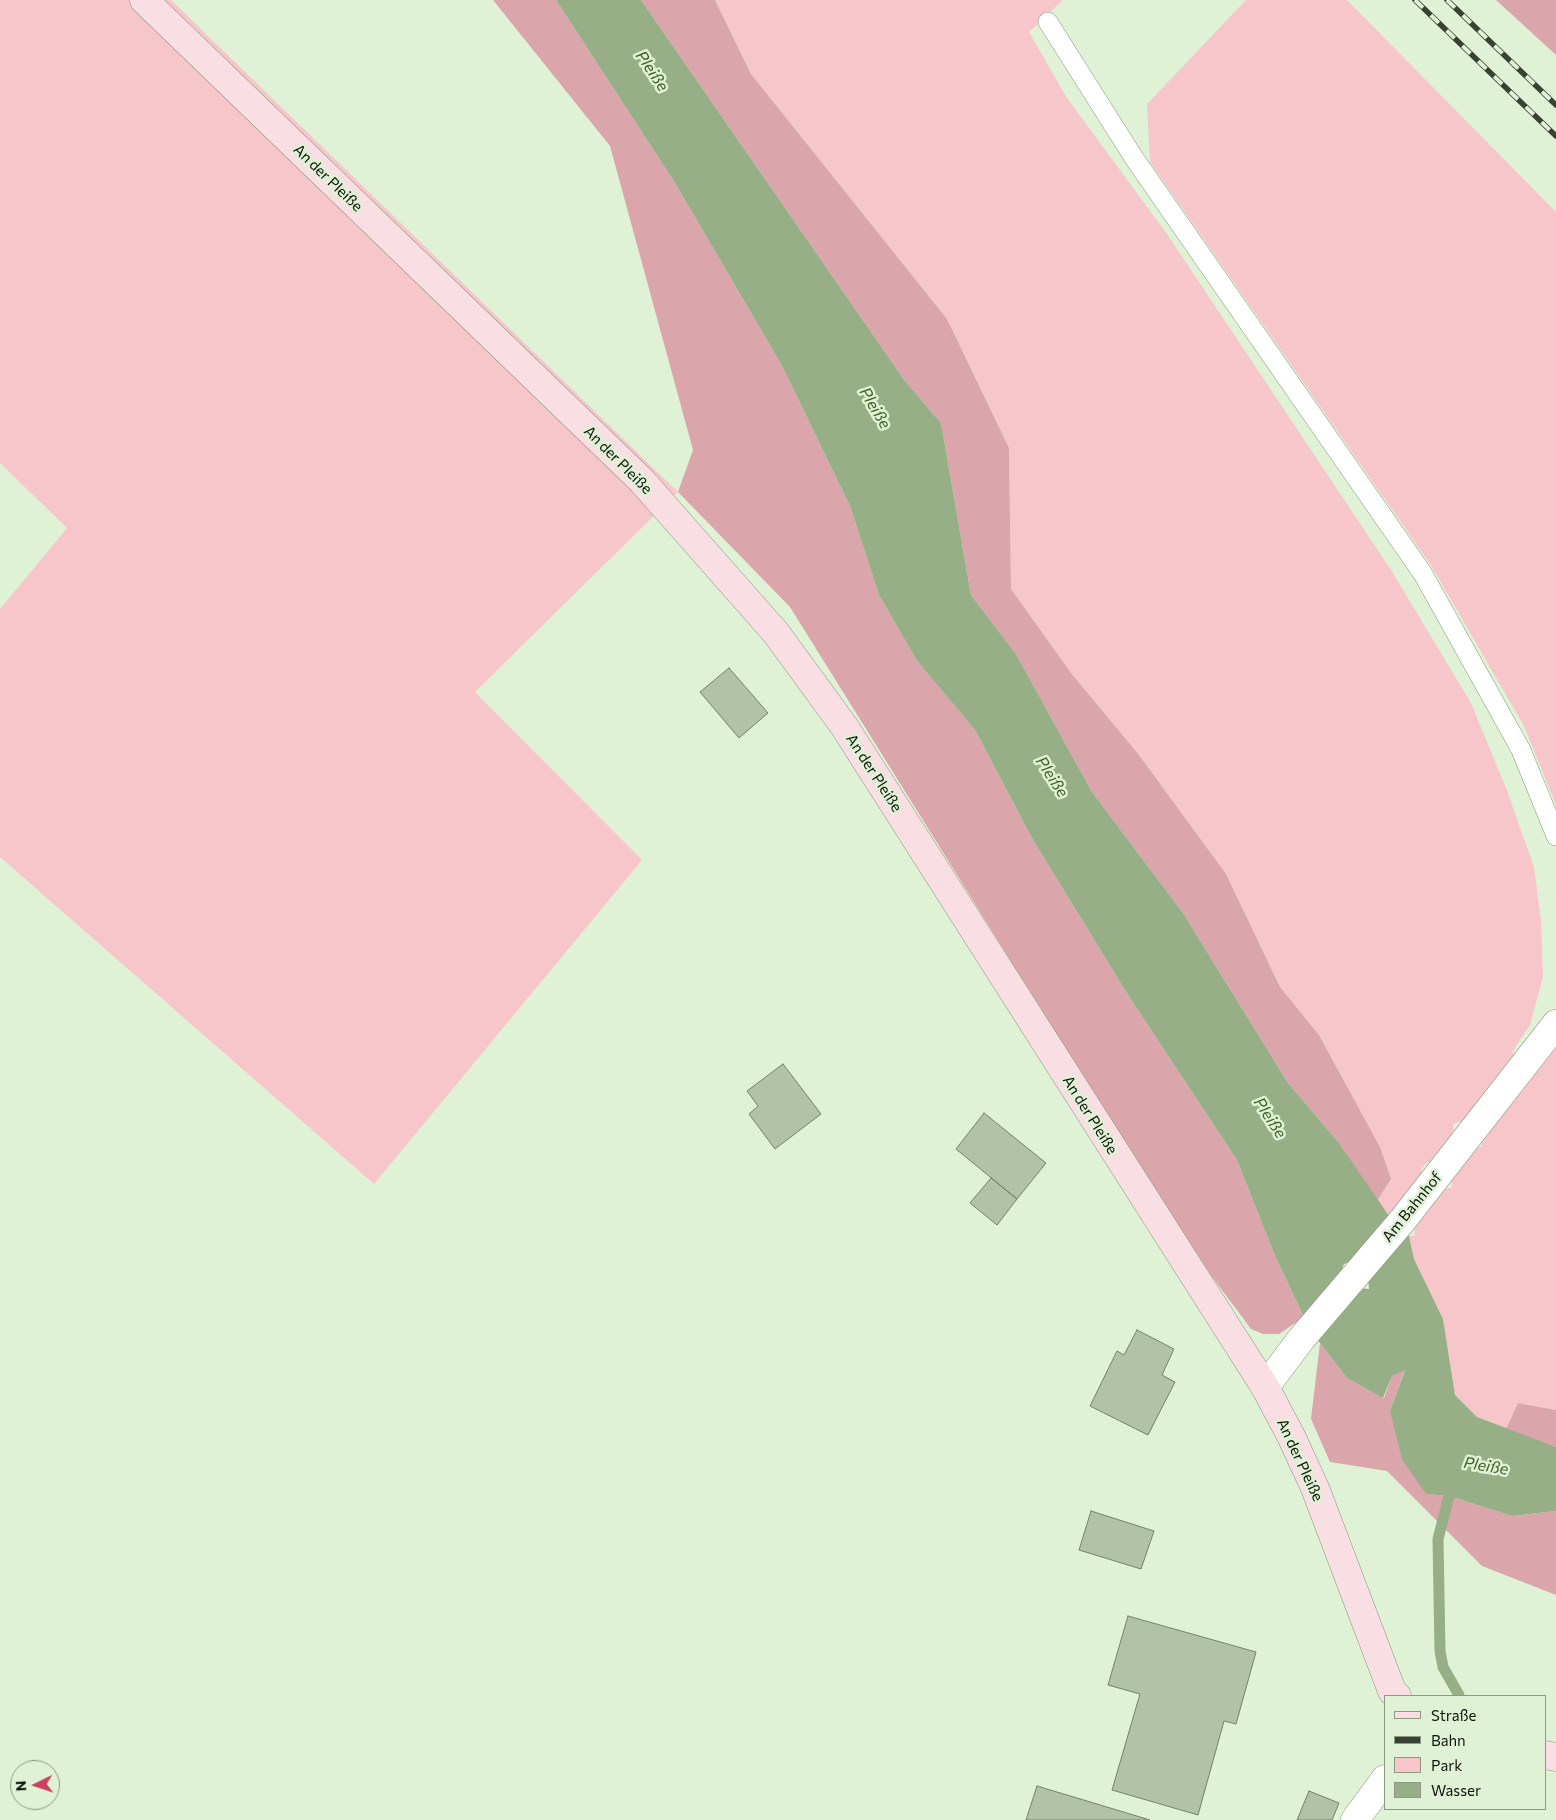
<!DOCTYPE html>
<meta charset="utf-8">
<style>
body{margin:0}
#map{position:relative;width:1556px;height:1820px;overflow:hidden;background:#e0f2d5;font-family:Commissioner,sans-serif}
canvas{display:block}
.legend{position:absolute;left:1384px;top:1695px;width:162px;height:115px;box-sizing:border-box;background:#e0f2d5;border:1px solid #8c9a84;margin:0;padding:6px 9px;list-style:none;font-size:15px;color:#0f150b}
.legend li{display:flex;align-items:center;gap:10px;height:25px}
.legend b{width:25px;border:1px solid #8c9a84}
.north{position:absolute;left:10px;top:1760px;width:50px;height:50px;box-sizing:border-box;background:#e0f2d5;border:1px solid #8c9a84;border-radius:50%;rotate:266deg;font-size:14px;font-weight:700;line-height:20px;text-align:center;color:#0f150b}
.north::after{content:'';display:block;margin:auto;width:18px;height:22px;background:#ce3e60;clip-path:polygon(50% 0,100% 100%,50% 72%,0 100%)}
</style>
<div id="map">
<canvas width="1556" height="1820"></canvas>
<ul class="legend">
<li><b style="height:6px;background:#f9dfe3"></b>Straße</li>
<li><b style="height:6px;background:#384133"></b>Bahn</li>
<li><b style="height:14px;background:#f7c6cb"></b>Park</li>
<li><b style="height:14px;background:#96af86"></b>Wasser</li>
</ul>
<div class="north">N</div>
</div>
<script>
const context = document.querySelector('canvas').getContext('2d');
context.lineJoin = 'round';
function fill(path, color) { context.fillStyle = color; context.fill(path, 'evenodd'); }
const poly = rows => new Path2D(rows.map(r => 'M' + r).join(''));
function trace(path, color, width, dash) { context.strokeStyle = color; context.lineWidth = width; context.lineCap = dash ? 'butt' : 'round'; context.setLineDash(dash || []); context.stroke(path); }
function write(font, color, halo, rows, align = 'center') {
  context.font = font + ' Commissioner,sans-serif'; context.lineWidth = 5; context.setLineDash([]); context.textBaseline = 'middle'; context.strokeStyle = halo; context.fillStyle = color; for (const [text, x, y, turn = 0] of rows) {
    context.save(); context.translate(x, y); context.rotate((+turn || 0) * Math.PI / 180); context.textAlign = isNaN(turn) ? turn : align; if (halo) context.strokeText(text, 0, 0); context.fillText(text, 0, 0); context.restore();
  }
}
const green = poly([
 [0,0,171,0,678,492,475,692,642,860,374,1184,0,857,0,609,67,528,0,463],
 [715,0,1063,0,1029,32,1067,98,1167,234,1391,570,1471,703,1506,788,1534,867,1541,920,1543,977,1530,1025,1512,1052,1535,1072,1556,1048,1556,1410,1518,1403,1506,1429,1477,1417,1455,1395,1443,1319,1414,1259,1409,1236,1415,1236,1414,1226,1396,1209,1391,1211,1389,1216,1377,1201,1391,1179,1380,1147,1319,1035,1280,987,1226,874,1139,755,1071,673,1011,589,1009,448,947,319,751,74],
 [1458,1122,1463,1122,1480,1135,1482,1147,1470,1148,1453,1134,1453,1124],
 [1427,1162,1433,1162,1450,1176,1452,1188,1440,1189,1423,1175,1421,1170],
 [1246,0,1347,0,1556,212,1556,805,1524,726,1432,567,1150,162,1147,104]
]);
const forest = poly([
 [493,0,556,0,675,183,781,364,850,506,879,595,917,661,975,730,1033,840,1128,995,1237,1160,1275,1256,1304,1317,1279,1334,1263,1334,1251,1329,1210,1274,1113,1125,790,607,678,492,693,450,610,146],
 [641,0,715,0,751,74,947,319,1009,448,1011,589,1071,673,1139,755,1226,874,1280,987,1319,1035,1380,1147,1391,1179,1377,1201,1339,1143,1288,1083,1183,913,1092,792,1016,654,971,595,941,423,905,381],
 [1496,0,1556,0,1556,55],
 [1320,1343,1347,1378,1384,1398,1392,1376,1405,1369,1390,1411,1426,1494,1449,1496,1512,1516,1556,1511,1556,1595,1482,1566,1387,1471,1330,1462,1311,1419],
 [1518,1403,1556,1410,1556,1447,1506,1429]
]);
const water = poly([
 [556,0,641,0,905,381,941,423,971,595,1016,654,1092,792,1183,913,1288,1083,1339,1143,1389,1216,1405,1236,1409,1236,1414,1259,1443,1319,1455,1395,1477,1417,1556,1447,1556,1511,1512,1516,1449,1496,1426,1494,1402,1459,1390,1411,1405,1370,1392,1376,1383,1398,1347,1378,1320,1343,1304,1317,1275,1256,1237,1160,1128,995,1033,840,975,730,917,661,879,595,850,506,781,364,675,183],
 [1349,1262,1368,1279,1369,1289,1358,1288,1344,1274,1342,1269,1344,1264]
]);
const stream = poly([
 [1448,1483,1449,1496,1438,1539,1440,1651,1443,1667,1459,1695]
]);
const building = poly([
 [729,668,768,713,739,738,700,692,729,668],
 [783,1064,821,1114,775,1149,749,1114,758,1106,747,1091,783,1064],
 [984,1113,1046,1163,1017,1199,956,1149,984,1113],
 [991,1178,1017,1199,997,1225,970,1203,991,1178],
 [1137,1330,1174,1349,1162,1375,1175,1382,1148,1435,1090,1406,1117,1351,1124,1355,1137,1330],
 [1091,1511,1154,1531,1141,1569,1079,1550,1091,1511],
 [1128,1616,1256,1652,1236,1724,1224,1721,1198,1815,1112,1790,1140,1694,1108,1685,1128,1616],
 [1037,1786,1150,1820,1026,1820,1037,1786],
 [1309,1791,1339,1803,1332,1820,1297,1820,1309,1791]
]);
const lane = poly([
 [1048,22,1134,158,1423,574,1521,750,1556,836]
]);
const street = poly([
 [1265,1387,1302,1338,1402,1221,1556,1024],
 [1355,1820,1385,1779]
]);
const secondary = poly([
 [144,0,642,481,776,633,844,726,1265,1387,1291,1436,1315,1488,1392,1691,1397,1696],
 [1545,1755,1556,1757]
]);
const rail = poly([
 [1415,0,1556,136],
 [1447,0,1556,105]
]);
const streetNames = [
 ["An der Pleiße",328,178,44],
 ["An der Pleiße",618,460,45],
 ["An der Pleiße",874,773,57],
 ["An der Pleiße",1090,1115,58],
 ["Am Bahnhof",1412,1207,-51],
 ["An der Pleiße",1300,1460,65]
];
const waterNames = [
 ["Pleiße",652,71,56],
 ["Pleiße",875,408,59],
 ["Pleiße",1052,777,57],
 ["Pleiße",1270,1118,57],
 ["Pleiße",1486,1466,9]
];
fill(green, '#f7c6cb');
fill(forest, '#daa5ab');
fill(water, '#96af86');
trace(stream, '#96af86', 11);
fill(building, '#b1c2a6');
trace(building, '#728267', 1);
trace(lane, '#87977c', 20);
trace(street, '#87977c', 29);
trace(secondary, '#87977c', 29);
trace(lane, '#fff', 19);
trace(street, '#fff', 28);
trace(secondary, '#f9dfe3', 28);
trace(rail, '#384133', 5.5);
trace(rail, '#e0f2d5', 4, [11]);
write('15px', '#0f150b', '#e0f2d5', streetNames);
write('italic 16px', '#3f5f25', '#e0f2d5', waterNames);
</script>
